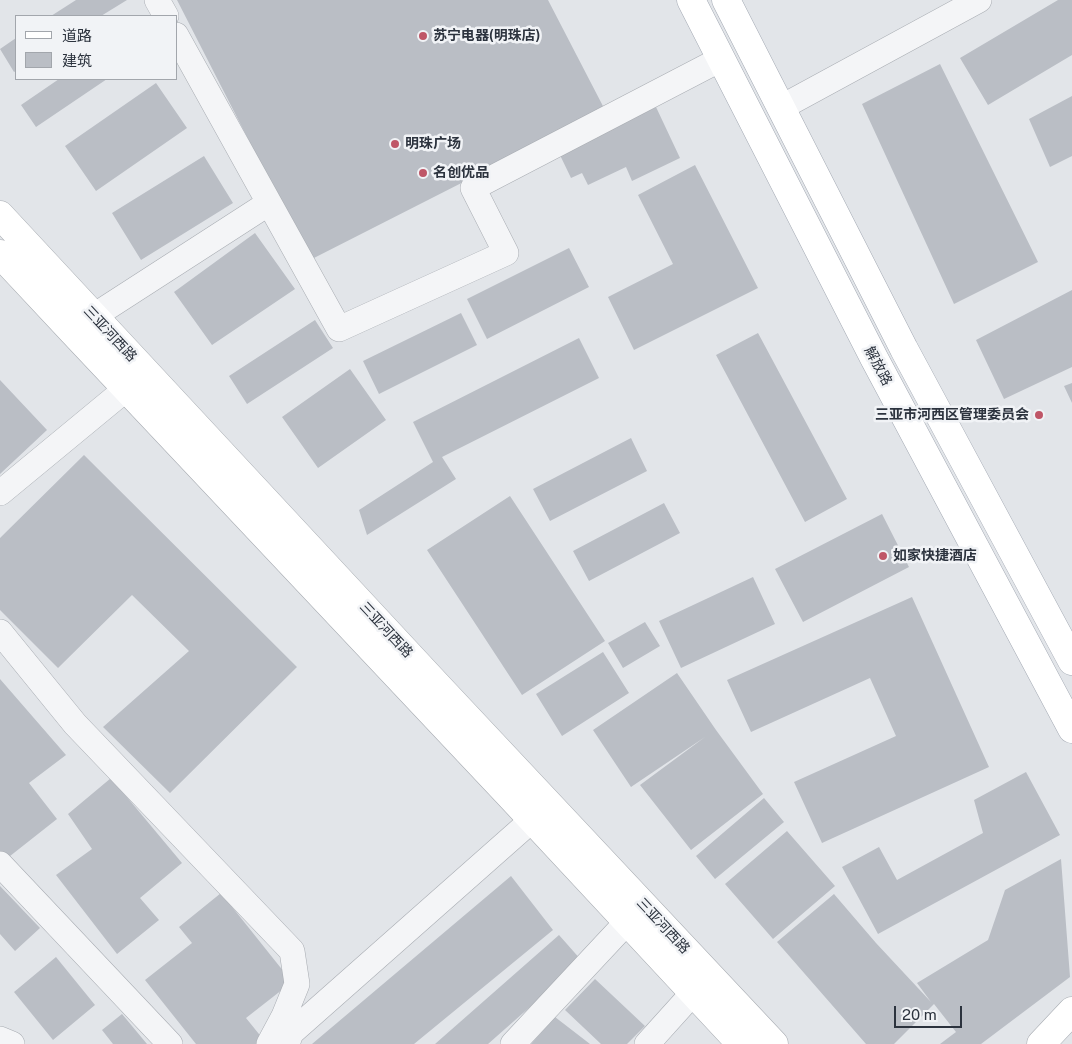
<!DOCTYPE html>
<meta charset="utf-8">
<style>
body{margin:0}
#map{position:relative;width:1072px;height:1044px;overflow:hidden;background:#e2e5e9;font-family:"Public Sans","Noto Sans SC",sans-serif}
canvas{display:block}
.legend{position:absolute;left:15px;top:15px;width:162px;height:65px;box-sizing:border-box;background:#f1f3f6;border:1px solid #a2a6ac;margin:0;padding:6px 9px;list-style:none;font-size:15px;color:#2c333e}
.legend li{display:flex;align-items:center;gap:10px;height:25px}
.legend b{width:25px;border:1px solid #a2a6ac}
.scale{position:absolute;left:894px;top:1006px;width:68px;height:22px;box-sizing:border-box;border:2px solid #2c333e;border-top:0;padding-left:6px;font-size:15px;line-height:18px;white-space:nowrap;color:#2c333e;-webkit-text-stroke:4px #f1f3f6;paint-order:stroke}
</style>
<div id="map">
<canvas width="1072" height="1044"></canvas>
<ul class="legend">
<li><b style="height:6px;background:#fff"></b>道路</li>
<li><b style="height:14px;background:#babec5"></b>建筑</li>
</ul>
<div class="scale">20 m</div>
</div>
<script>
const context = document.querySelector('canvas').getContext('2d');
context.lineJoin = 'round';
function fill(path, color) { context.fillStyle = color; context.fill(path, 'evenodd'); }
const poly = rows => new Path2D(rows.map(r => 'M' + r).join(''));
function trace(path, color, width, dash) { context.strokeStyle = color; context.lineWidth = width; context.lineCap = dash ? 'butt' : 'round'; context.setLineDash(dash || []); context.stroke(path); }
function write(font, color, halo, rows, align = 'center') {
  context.font = font + ' "Public Sans","Noto Sans SC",sans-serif'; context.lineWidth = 5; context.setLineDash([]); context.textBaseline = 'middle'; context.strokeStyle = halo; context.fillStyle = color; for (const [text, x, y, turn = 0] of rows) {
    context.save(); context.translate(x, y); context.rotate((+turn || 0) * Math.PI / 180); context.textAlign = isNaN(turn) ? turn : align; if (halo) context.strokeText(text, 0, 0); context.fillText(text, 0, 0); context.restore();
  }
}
const building = poly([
 [76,0,127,0,101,16,51,16],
 [177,0,548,0,605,110,310,260],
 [1058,0,1072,0,1072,55,988,105,960,58],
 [16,38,16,71,14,72,0,49],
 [940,64,1038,262,954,304,862,104],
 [59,79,107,79,36,127,21,105],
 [156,83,187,128,96,191,65,146],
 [1072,96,1072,156,1050,167,1029,119],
 [656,107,680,158,632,181,626,167,588,185,582,173,571,178,559,153],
 [204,156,233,203,141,260,112,213],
 [695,165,758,288,634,350,608,297,673,264,638,195],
 [255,233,295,289,212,345,174,292],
 [569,248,589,287,487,339,467,299],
 [1072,290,1072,367,1004,399,976,340],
 [461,313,477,345,379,394,363,361],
 [315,320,333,348,247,404,229,376],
 [758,333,847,499,805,522,716,355],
 [579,338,599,378,442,457,456,479,367,535,359,510,433,462,413,422],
 [350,369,386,420,318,468,282,417],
 [0,380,47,430,0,474],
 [1072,383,1072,403,1064,386],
 [631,438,647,471,550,521,533,489],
 [84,455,297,667,170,793,103,727,189,651,132,595,58,668,0,610,0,538],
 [510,496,605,641,522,695,427,550],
 [664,503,680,533,589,581,573,551],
 [882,514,909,567,803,622,775,569],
 [753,577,775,624,681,668,659,621],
 [912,597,989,767,822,843,794,782,896,736,870,678,751,732,727,680],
 [645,622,660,646,623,668,608,643],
 [603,652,629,693,562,736,536,694],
 [677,673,716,730,763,794,691,850,640,785,705,737,631,787,593,730],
 [0,679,66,755,29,783,57,819,5,860,0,854],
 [1026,772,1060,835,878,934,842,867,879,847,897,880,983,833,974,800],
 [111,778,182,863,140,898,159,920,117,954,56,875,92,849,68,814],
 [764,798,784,822,715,879,696,856],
 [787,831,835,886,773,939,725,884],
 [1061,859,1070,977,981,1044,940,1044,956,1032,934,1004,894,1044,866,1044,777,942,834,894,876,943,931,1002,917,983,988,940,1005,890],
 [511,876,553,930,414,1044,312,1044],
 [0,886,40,928,15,951,0,934],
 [221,893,292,982,246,1018,263,1039,257,1044,196,1044,145,980,192,943,179,927],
 [559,935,582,961,488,1044,435,1044],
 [56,957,95,1005,53,1040,14,992],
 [595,979,645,1026,627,1044,601,1044,565,1010],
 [122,1014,147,1044,113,1044,102,1030],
 [555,1017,590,1044,531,1044]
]);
const minor = poly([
 [157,0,166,16],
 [176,35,339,329,506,253,473,188,721,59],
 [782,107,979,0],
 [94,316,269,203],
 [0,493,126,389],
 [0,632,75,724,292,951,297,984,284,1016,269,1044],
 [0,864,170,1044],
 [0,1039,12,1044],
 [287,1044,291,1033,532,820],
 [513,1044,627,922],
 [647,1044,693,993]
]);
const secondary = poly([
 [0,215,437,685,774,1044],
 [0,254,72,331,511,797,741,1044],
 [1041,1044,1072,1011]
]);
const primary = poly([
 [691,0,874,358,1072,729],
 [726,0,904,349,1072,661]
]);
const markers = [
 [423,36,5,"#bf5667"],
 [395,144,5,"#bf5667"],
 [423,173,5,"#bf5667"],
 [1039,415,5,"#bf5667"],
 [883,556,5,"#bf5667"]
];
const poiNames = [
 ["苏宁电器(明珠店)",433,36],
 ["明珠广场",405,144],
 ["名创优品",433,173],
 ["三亚市河西区管理委员会",1029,415,"right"],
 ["如家快捷酒店",893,556]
];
const streetNames = [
 ["三亚河西路",110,334,47],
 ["解放路",878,366,62],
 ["三亚河西路",386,630,47],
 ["三亚河西路",663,926,47]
];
fill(building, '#babec5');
trace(minor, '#a8acb2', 26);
trace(secondary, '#a8acb2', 29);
trace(primary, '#a3a9b3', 29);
trace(minor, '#f4f5f7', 25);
trace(secondary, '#fff', 28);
trace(primary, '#fff', 28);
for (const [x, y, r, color] of markers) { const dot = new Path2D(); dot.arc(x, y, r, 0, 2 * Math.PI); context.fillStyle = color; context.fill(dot); trace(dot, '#f1f3f6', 2); }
write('bold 14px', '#2c333e', '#f1f3f6', poiNames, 'left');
write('14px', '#2c333e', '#f1f3f6', streetNames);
</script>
